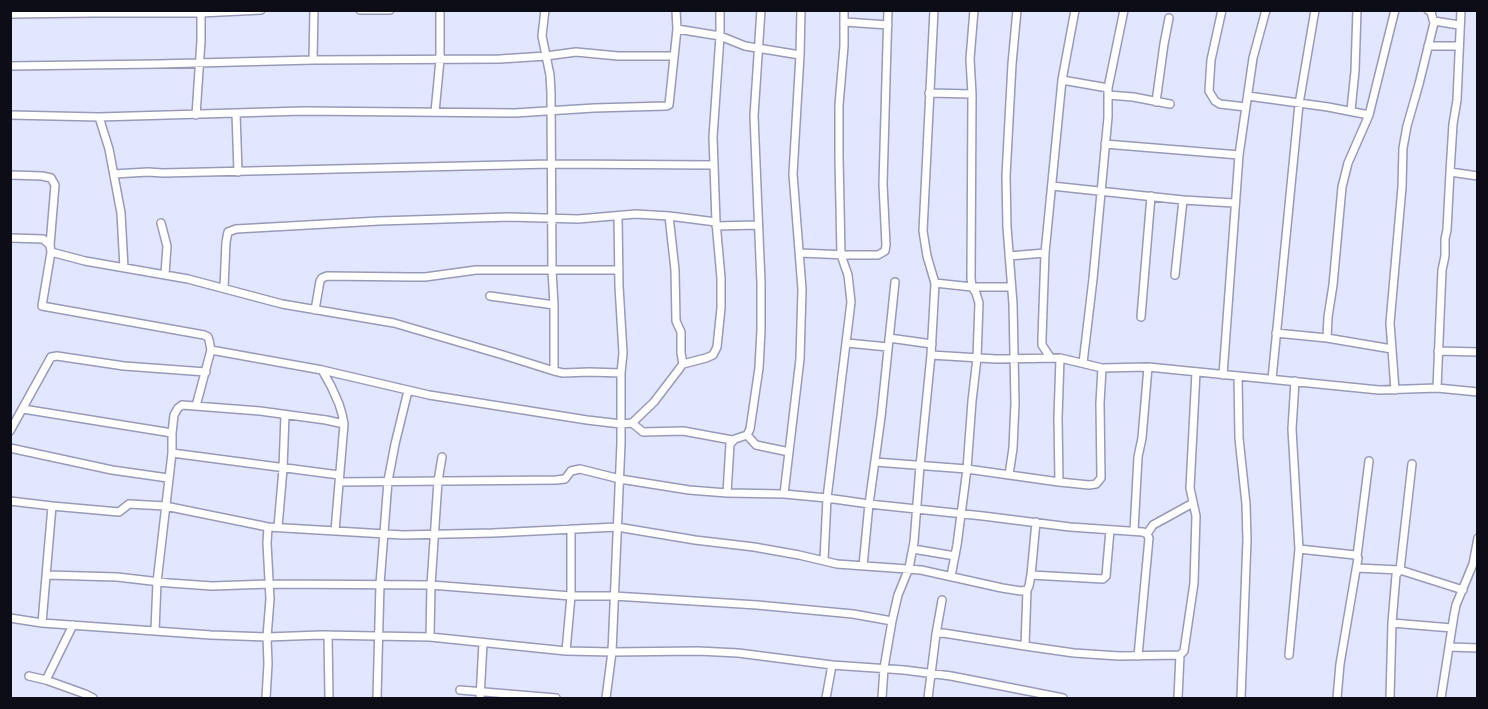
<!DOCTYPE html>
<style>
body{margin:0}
#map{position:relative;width:1488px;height:709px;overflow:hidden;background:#e3e6ff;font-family:"Sofia Sans Condensed",sans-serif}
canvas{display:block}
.frame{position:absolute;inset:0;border:12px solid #0c0d17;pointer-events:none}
</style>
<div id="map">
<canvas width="1488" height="709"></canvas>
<div class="frame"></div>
</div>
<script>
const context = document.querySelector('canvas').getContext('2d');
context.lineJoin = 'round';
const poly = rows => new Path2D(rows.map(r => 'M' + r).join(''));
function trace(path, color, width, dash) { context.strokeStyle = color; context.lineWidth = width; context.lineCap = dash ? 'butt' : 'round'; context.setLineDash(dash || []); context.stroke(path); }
const street = poly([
 [360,10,390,10],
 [545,10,542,36,550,75,551,93,552,270,554,305,554,371],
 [1222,10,1211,60,1209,91,1215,101,1220,104,1246,107],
 [10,14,93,13,201,13,261,10],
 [1434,21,1459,25],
 [845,22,888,25],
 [677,29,720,36,745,46,800,55],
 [1428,46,1459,46],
 [313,60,314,10],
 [10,66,158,64,313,60,500,59,546,56,576,52,618,56,674,56],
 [1062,80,1108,88],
 [929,93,972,94],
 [1108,95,1133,97,1170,104],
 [1248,96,1328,107,1369,115],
 [1156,102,1164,44,1169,18],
 [1351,110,1355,71,1357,10],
 [435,112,440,60,440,10],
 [236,113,238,172],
 [10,115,99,117,303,111,515,113,594,108,666,106,669,105,677,29,676,10],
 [196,115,201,41,201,10],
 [99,117,109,149,121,213,124,268],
 [1105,144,1239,155],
 [1450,172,1478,176],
 [114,174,148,172,163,173,551,164,713,165],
 [10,175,42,176,51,178,55,185,50,245],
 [1052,186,1183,200,1234,203],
 [669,216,675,270,676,321,681,332,681,353,683,364],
 [161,223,167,246,165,274],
 [716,226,758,225],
 [10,238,43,239,50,245,51,252,85,261,188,279,282,304,394,323,503,355,554,371,563,373,589,372,621,373],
 [51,252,42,306,204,335,208,337,209,340,211,350,196,406],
 [800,253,847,255,878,255,885,251,886,245,883,184,888,10],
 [1009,256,1045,253],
 [1175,275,1183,200],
 [935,283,972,287,1011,287],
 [224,288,226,242,228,232,236,229,379,221,509,217,578,219,636,214,669,216,716,222],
 [490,296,554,305],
 [315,310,320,281,322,278,327,276,411,277,425,277,476,270,619,270],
 [1141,317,1151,196],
 [1276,333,1327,338,1392,349],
 [889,338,932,344],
 [1327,338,1328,317,1333,285,1342,187,1348,163,1369,115,1395,10],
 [847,343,888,347],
 [211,350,322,370,429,395,587,420,621,424,632,423,643,432,683,431,732,440],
 [1438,351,1478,352],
 [931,355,996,359,1060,358,1102,368,1148,367,1379,390,1437,388,1478,392],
 [1050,357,1042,345,1042,338,1045,253,1062,80,1075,10],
 [1083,363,1093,279,1108,117,1108,88,1124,10],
 [322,370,331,386,339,404,342,414,344,424,335,531],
 [1223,375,1239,155,1253,58,1266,10],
 [1238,376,1239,438,1246,504,1247,540,1241,698],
 [1272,379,1299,104,1315,10],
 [1437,388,1442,270,1445,256,1445,239,1447,230,1450,172,1453,124,1457,100,1461,10],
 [1395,390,1390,323,1402,187,1403,148,1407,126,1419,84,1434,23,1431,12,1428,10],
 [23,409,172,433],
 [632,423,654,402,683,364,706,358,713,355,717,347,721,308,721,278,716,222,713,137,720,36,720,10],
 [10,431,51,357,57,356,124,366,206,372],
 [747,435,756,445,789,452],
 [10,448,112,470,168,478],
 [172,453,339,475],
 [875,462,967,469,1059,482,1089,485,1096,484,1101,478,1100,403,1102,368],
 [1009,475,1013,448,1015,403,1013,304,1007,227,1006,176,1012,64,1017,10],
 [339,482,556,480,565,479,571,471,580,469,620,479,689,490,727,493,784,494,827,498,869,504,983,516,1070,527,1143,532,1147,534,1149,538,1138,656],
 [1059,482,1058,418,1060,358],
 [727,493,730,444,735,439,747,435,750,429,759,368,761,330,761,283,754,116,761,10],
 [784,494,800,359,802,289,793,174,800,55,801,10],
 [10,501,52,506,119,512,129,504,165,506,268,527,403,535,493,533,617,527,695,540,754,547,799,555,837,564,921,570,1002,588,1021,591,1027,590],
 [278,527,283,469,285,415],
 [1134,531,1138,457,1142,438,1148,367],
 [1147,534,1153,525,1193,503],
 [913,549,955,556],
 [1299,549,1355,555,1358,558,1340,664,1337,698],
 [1357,556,1369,461],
 [824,560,827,498,851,302,848,275,841,255,839,157,839,105,844,46,844,10],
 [863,566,869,504,881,417,895,282],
 [1357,568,1400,570,1412,464],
 [47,575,117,577,169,583,212,586,269,584,431,585,571,596,614,596,757,605,853,614,892,621],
 [1031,575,1103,579,1106,576,1110,530],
 [951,576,957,545,967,469,972,401,977,358,979,303,976,293,972,287,971,278,972,94,970,59,974,10],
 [10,618,42,623,211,635,267,637,321,635,430,637,566,651,612,652,698,651,738,653,832,665,904,670,951,676,1063,698],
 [42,623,52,506],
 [1392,623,1452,628],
 [155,631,157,582,172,453,172,433,174,415,178,408,182,405,260,411,326,420,344,424],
 [936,634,943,633,1025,646,1027,590,1029,586,1031,575,1036,522],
 [328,635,329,698],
 [430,637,431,585,438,481,442,457],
 [1025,646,1074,653,1119,656,1180,655],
 [1450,647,1478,648],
 [566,651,571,596,571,529],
 [1289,655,1299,549,1292,429,1295,381],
 [29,676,46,680,85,694,93,698],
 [46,680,73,625],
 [460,690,556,698],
 [266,698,268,664,267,637,270,599,267,543,268,527],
 [377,698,380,584,388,481,395,444,408,391],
 [480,698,483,643],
 [606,698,612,652,621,443,621,373,623,353,619,286,618,216],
 [826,698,832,665],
 [882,698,884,668,892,621,898,595,909,568,914,542,920,466,931,355,935,283,927,256,923,231,934,10],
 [928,698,936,634,942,600],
 [1178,698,1180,655,1184,651,1194,583,1196,516,1190,488,1196,372],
 [1390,698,1392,623,1396,575,1400,570,1463,590],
 [1441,698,1454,615,1456,605,1473,564,1478,538]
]);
trace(street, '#989ab7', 10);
trace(street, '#fff', 7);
</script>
